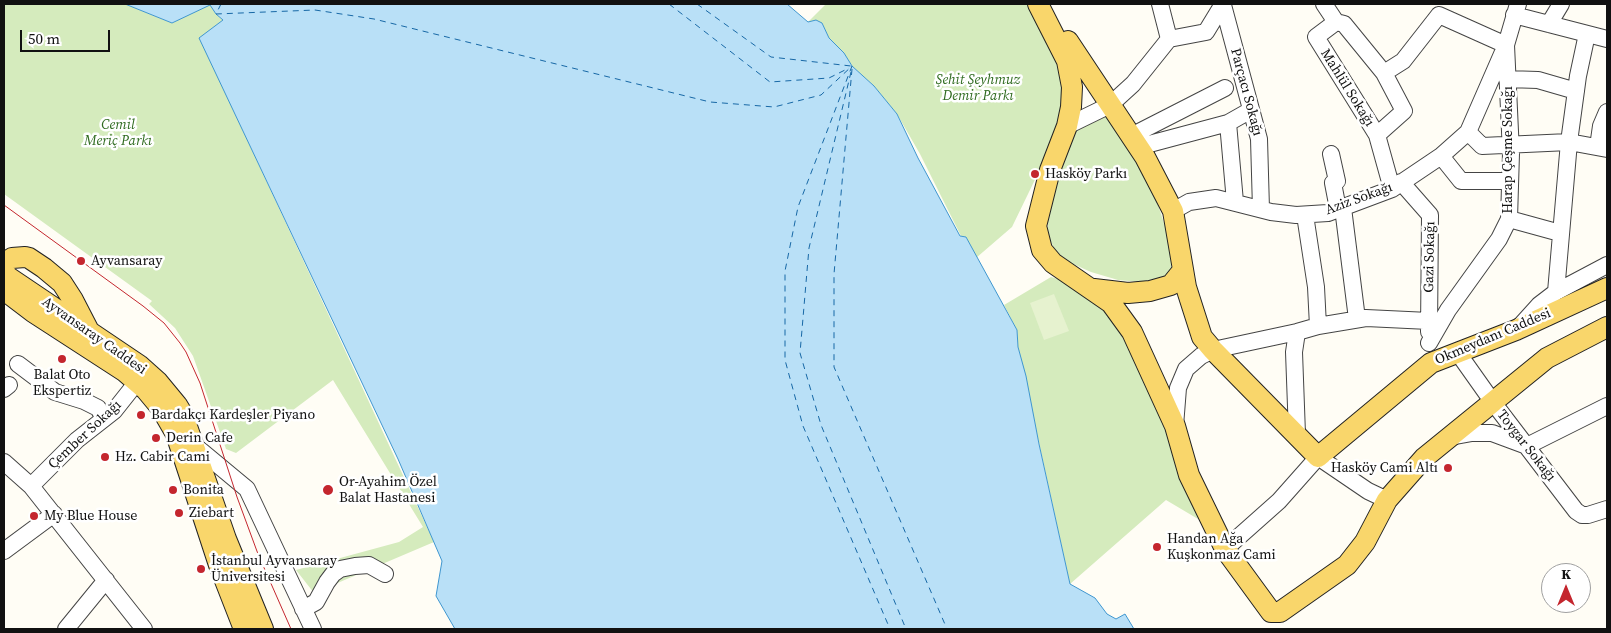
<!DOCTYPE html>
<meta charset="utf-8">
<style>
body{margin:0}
#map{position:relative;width:1611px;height:633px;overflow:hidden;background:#fffdf5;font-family:"Source Serif 4",serif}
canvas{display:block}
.frame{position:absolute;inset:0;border:5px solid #111;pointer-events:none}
.north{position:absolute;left:1541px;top:563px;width:50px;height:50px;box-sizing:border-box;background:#fff;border:1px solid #a0a0a0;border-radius:50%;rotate:0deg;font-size:14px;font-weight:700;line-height:20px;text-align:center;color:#111}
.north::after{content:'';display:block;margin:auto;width:18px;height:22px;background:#c4262e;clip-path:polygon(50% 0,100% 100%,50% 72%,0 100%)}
.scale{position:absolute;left:20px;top:30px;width:90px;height:22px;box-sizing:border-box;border:2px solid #111;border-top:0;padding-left:6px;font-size:15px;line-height:18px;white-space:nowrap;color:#111;-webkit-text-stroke:4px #fff;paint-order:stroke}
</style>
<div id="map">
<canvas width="1611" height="633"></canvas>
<div class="frame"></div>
<div class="north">K</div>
<div class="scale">50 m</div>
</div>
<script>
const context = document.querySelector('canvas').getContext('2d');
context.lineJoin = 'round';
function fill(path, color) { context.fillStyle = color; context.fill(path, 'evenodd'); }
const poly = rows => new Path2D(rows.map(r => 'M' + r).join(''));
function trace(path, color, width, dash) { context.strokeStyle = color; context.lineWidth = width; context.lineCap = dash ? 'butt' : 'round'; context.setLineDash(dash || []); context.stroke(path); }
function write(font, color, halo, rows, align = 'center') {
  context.font = font + ' "Source Serif 4",serif'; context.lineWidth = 5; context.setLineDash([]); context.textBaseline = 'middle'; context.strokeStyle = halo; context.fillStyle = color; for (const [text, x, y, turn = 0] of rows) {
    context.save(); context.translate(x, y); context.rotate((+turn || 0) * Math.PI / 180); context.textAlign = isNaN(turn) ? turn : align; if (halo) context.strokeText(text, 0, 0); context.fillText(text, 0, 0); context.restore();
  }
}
const green = poly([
 [4,4,125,4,172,23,210,4,216,14,223,20,200,38,434,542,314,593,296,570,399,542,423,527,333,380,236,453,226,449,193,356,175,328,149,304,152,301,4,194],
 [826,4,1030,4,1063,69,1061,126,1012,227,976,258,966,237,961,236,920,154,897,114,874,86,852,66,844,53,829,38,822,23,808,22],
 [1106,107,1150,181,1170,241,1172,263,1169,276,1140,282,1118,280,1091,272,1071,263,1056,252,1047,234,1049,210,1063,166,1073,123],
 [1051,277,1092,289,1111,303,1175,426,1198,519,1166,500,1070,584,1018,347,1017,330,1004,305]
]);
const pitch = poly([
 [1054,294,1069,331,1044,340,1030,303]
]);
const water = poly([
 [125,4,787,4,808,22,816,20,822,23,829,38,844,53,852,66,874,86,897,114,918,158,960,236,966,237,1017,330,1018,347,1026,376,1039,444,1070,584,1095,598,1107,614,1116,619,1125,614,1134,629,455,629,436,596,442,561,398,459,199,38,223,20,216,14,210,5,172,23,125,4]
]);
const ferry = poly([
 [221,4,216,14,315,10,374,19,710,102,774,107,821,95,852,66,798,207,785,271,785,360,803,426,890,629],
 [669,4,770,82,829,78,849,68],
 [697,4,771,57,851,66],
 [852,69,834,274,834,367,947,629],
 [851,72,809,248,800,353,821,425,906,629]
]);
const minor = poly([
 [1324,4,1336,22,1344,24,1384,73,1404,111,1377,135,1392,189],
 [1223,5,1259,139,1261,209],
 [1514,15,1607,39],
 [1336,22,1316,37,1377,135],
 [1549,24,1561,4],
 [1169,39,1206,32,1223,4],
 [1384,73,1403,61,1439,15],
 [1507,79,1538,80,1576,91],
 [1228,123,1235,202],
 [1067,126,1110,105,1133,84,1169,39,1160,4],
 [1468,132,1482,146,1569,142,1607,149],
 [1131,136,1225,88],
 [1138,147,1228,123,1251,110],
 [1598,147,1601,126,1607,112],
 [1331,154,1337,181,1333,183,1338,209],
 [1441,156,1461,181,1510,181],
 [1401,182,1430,215,1429,332],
 [1343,208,1357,319],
 [1173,211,1189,202,1216,198,1271,212,1296,215,1328,213,1392,189,1441,156,1468,132,1506,45,1439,15],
 [1305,215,1316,287,1318,326],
 [1509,219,1560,233],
 [1556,292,1569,142,1578,76,1587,34],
 [1520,326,1539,305,1556,292,1607,265],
 [1429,343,1448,310,1499,239,1509,219,1511,153,1506,45,1518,4],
 [1458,353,1492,401,1576,511,1582,515,1588,515,1607,509],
 [18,364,55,392,84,401,98,408,104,418],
 [4,389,9,385],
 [1175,426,1178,388,1186,369,1201,356,1213,350,1297,332,1318,326,1366,318,1429,321],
 [1297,434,1294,352,1297,332],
 [1450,437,1472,433,1492,433,1527,446],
 [194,445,247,489,313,629],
 [1527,446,1607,406],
 [4,462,31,486,144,629],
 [31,486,77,440,114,411,137,382],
 [1225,549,1279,501,1318,457,1368,491,1387,500],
 [4,551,54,514],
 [303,609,316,602,327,582,333,574,340,569,355,566,369,565,385,574],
 [66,629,106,580]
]);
const major = poly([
 [1038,4,1067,61,1072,87,1071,107,1067,126,1050,170,1036,226,1042,250,1053,263,1111,303,1132,332,1175,426,1189,475,1225,549,1271,612,1280,612,1347,565,1365,542,1387,500,1424,458,1547,358,1607,327],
 [1068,41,1145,157,1173,211,1186,287,1202,337,1213,350,1318,457,1431,363,1516,330,1607,288],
 [4,264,12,258,25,257,29,258,44,268,62,283,73,300,89,331],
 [4,274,139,365,158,382,177,405,183,415,226,539,263,629],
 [1094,289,1128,293,1150,291,1171,285,1183,270],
 [4,290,33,312,124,371,146,390,161,408,176,434,219,565,244,629]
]);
const tram = poly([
 [4,205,143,306,164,323,180,343,186,352,200,383,237,497,258,554,291,629]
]);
const markers = [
 [1035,174,5,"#c4262e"],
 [81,261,5,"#c4262e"],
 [62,359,5,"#c4262e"],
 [141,415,5,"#c4262e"],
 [156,438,5,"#c4262e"],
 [105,457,5,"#c4262e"],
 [1448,468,5,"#c4262e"],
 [173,490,5,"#c4262e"],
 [328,490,6,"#c4262e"],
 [179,513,5,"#c4262e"],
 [34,516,5,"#c4262e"],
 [1157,547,5,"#c4262e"],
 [201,569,5,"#c4262e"]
];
const parkNames = [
 ["Şehit Şeyhmuz",978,80],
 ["Demir Parkı",978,96],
 ["Cemil",118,125],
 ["Meriç Parkı",118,141]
];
const streetNames = [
 ["Mahlül Sokağı",1347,88,58],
 ["Parçacı Sokağı",1246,92,75],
 ["Harap Çeşme Sokağı",1508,150,-90],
 ["Aziz Sokağı",1359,199,-20],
 ["Gazi Sokağı",1430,257,-89],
 ["Ayvansaray Caddesi",94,336,35],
 ["Okmeydanı Caddesi",1493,337,-23],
 ["Çember Sokağı",85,435,-43],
 ["Toygar Sokağı",1526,446,52]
];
const poiNames = [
 ["Hasköy Parkı",1045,174],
 ["Ayvansaray",91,261],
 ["Balat Oto",62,375,"center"],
 ["Ekspertiz",62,391,"center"],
 ["Bardakçı Kardeşler Piyano",151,415],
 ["Derin Cafe",166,438],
 ["Hz. Cabir Cami",115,457],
 ["Hasköy Cami Altı",1438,468,"right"],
 ["Or-Ayahim Özel",339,482],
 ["Balat Hastanesi",339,498],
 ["Bonita",183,490],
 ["Ziebart",189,513],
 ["My Blue House",44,516],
 ["Handan Ağa",1167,539],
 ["Kuşkonmaz Cami",1167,555],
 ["İstanbul Ayvansaray",211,561],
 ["Üniversitesi",211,577]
];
fill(green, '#d5ebbd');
fill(pitch, '#e6f2cf');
fill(water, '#b9e0f7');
trace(water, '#3f96cf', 1);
trace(ferry, '#1768a6', 1, [6, 5]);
trace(minor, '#444', 18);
trace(major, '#222', 22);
trace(minor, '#fff', 16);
trace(major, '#f9d66b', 20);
trace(tram, '#c4262e', 1);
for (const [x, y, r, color] of markers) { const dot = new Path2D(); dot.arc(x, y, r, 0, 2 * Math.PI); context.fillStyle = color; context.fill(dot); trace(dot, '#fff', 2); }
write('italic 14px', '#2f6b1f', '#fff', parkNames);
write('14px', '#111', '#fff', streetNames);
write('14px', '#111', '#fff', poiNames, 'left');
</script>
